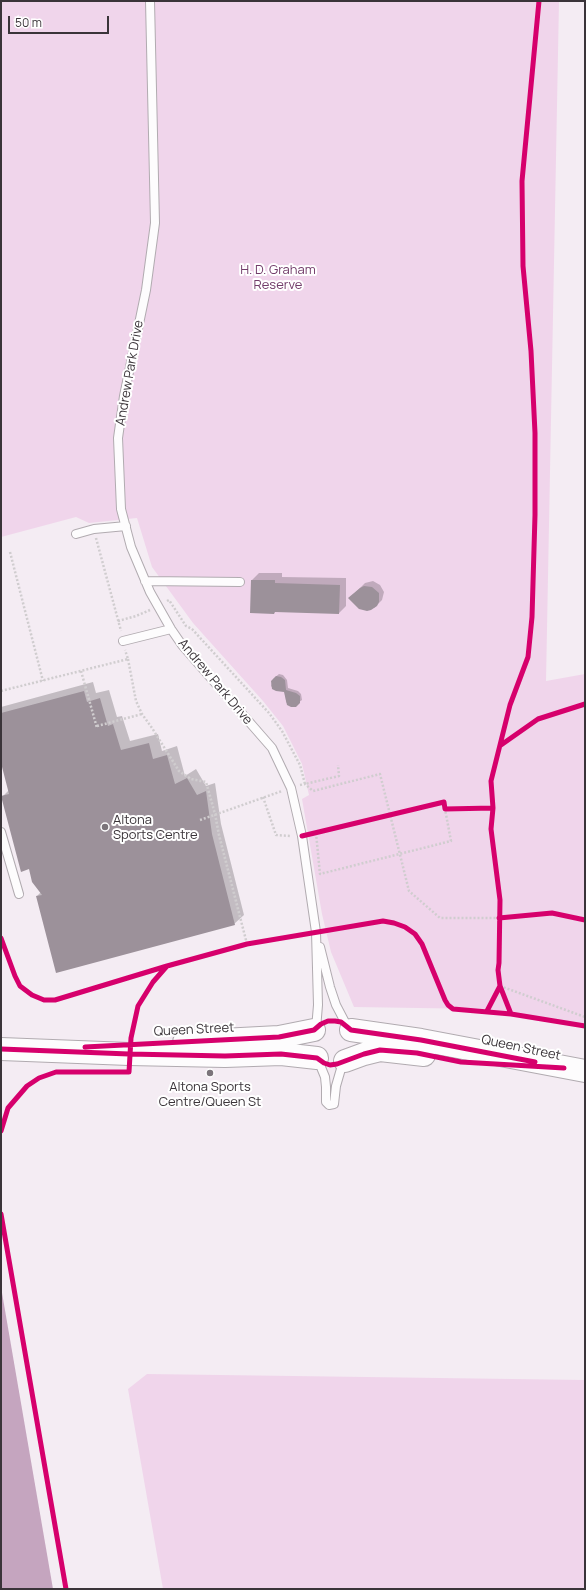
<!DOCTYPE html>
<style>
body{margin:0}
#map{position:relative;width:586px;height:1590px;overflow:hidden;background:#f4ecf3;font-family:Manrope,sans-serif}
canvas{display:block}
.frame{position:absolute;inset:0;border:2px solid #3a3439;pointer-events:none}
.scale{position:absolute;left:8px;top:16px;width:101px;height:18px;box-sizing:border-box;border:2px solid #3a3439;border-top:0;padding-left:5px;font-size:12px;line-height:14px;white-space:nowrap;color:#3a3439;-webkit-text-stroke:3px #fff;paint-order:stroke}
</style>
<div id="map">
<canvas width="586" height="1590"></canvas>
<div class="frame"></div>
<div class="scale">50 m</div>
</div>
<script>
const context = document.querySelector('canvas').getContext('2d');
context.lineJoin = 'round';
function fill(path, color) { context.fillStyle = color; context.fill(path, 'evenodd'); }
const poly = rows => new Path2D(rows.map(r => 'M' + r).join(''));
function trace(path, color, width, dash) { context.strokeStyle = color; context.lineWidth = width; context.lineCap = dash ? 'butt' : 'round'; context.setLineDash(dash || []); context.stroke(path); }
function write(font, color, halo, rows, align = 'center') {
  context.font = font + ' Manrope,sans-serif'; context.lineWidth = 4; context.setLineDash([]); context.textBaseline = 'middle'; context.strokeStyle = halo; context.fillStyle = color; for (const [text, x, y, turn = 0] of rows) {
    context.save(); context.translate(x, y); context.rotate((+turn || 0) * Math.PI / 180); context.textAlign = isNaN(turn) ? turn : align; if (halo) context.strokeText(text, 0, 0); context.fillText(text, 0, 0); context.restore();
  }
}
const green = poly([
 [1,1,559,1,546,681,585,674,585,1024,482,1009,354,1007,331,952,322,914,302,799,309,795,302,764,283,726,263,701,193,623,152,567,137,518,89,523,76,517,1,537],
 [147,1374,585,1380,585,1589,163,1589,128,1389]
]);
const water = poly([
 [1,1287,53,1589,1,1589]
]);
const shadow = poly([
 [259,573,282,573,282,577,346,578,346,606,339,613,276,611,251,612,252,580],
 [373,581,380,585,384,592,382,600,374,608,350,598,365,583],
 [279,674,283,675,287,680,288,688,298,691,301,694,302,700,299,702,289,705,286,702,285,691,274,689,271,686,273,679],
 [93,682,96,693,109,690,117,717,122,716,130,741,158,734,162,751,177,746,185,776,196,769,206,786,215,783,221,824,244,915,234,924,37,896,41,892,30,868,2,797,9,790,1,759,1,707]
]);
const building = poly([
 [251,580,275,580,275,583,340,585,339,614,275,612,274,614,250,613],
 [364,586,372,587,379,593,379,602,377,606,371,610,367,611,359,609,348,598,360,588],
 [276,676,281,677,285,680,286,690,296,693,300,696,300,703,296,707,291,707,287,705,284,692,276,691,272,689,271,681],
 [84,691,87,702,100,698,108,726,113,724,121,750,149,743,153,759,167,755,175,784,187,778,197,795,206,791,212,834,235,925,56,973,36,896,42,895,32,882,29,869,21,872,1,796,9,794,1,763,1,713]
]);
const path = poly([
 [96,538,121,631],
 [10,552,43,681],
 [167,601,169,600,186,626,192,629,269,713,282,731,300,765,305,784,339,776,338,765],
 [118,621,136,616,150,610],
 [128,659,136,701,142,714,152,728,179,771,191,779,206,782,215,814,219,835,247,944],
 [81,671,97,728],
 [1,691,128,659,125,650],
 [97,726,142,714],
 [300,785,305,784,313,791,380,774,409,891,440,918,499,918],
 [263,797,276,835,291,836],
 [200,820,282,791],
 [316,833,320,874,451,841,445,809],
 [500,986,585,1017]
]);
const service = poly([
 [150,1,155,223,146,290,124,396,118,438,121,509,131,547,150,592,171,629,182,645,272,748,291,788,302,836,316,932,318,1005,316,1029],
 [76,534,94,529,126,526],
 [145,581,240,582],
 [123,641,171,629],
 [1,832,19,894],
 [320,947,330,987,336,1005,347,1026],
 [318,1060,325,1077,326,1087,326,1102,329,1105,334,1104,336,1086,343,1062]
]);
const secondary = poly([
 [351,1030,421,1040,585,1071],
 [184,1042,279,1037,314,1030],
 [1,1049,129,1054,225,1056,281,1054,317,1058],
 [345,1061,364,1054,380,1050,424,1055]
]);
const cycleway = poly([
 [501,745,538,719,585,704],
 [302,836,444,802,445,809,493,808],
 [499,918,552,913,585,920],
 [1,938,15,976,20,986,32,995,44,1000,55,1000,167,966],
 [500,986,498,970,499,963,500,900,491,829,493,808,491,781,510,705,528,657,532,617,535,515,535,433,531,351,523,266,522,181,539,1],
 [487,1011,500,986,511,1014],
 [85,1047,279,1037,314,1030,321,1024,328,1021,335,1021,341,1022,351,1030,421,1040,535,1062],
 [1,1049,129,1054,225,1056,281,1054,317,1058,324,1063,330,1065,337,1064,364,1054,380,1050,417,1053,461,1062,564,1068],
 [1,1131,8,1108,27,1086,39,1078,56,1072,129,1072,131,1038,138,1006,153,982,167,966,247,944,383,921,394,923,405,927,415,934,422,944,445,1000,448,1005,453,1009,511,1014,585,1026],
 [1,1214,66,1589]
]);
const markers = [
 [105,827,4,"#7b747a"],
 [210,1073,4,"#7b747a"]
];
const parkNames = [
 ["H. D. Graham",278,270],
 ["Reserve",278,285]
];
const streetNames = [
 ["Andrew Park Drive",130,373,-80],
 ["Andrew Park Drive",215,682,50],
 ["Queen Street",194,1030,-3],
 ["Queen Street",521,1048,12]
];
const poiNames = [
 ["Altona",113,820],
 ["Sports Centre",113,835],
 ["Altona Sports",210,1087,"center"],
 ["Centre/Queen St",210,1102,"center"]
];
fill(green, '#f0d5eb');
fill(water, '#c5a5bf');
fill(shadow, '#0003');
fill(building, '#9c919a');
trace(service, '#b1abb0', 10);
trace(secondary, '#b1abb0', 24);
trace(path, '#d0cdcf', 2.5, [2, 2]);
trace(service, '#fdfcfd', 8);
trace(secondary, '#fdfcfd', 22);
trace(cycleway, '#d6006c', 5);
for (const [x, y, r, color] of markers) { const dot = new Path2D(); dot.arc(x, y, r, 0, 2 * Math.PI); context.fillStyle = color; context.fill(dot); trace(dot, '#fff', 1.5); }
write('13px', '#723c6a', '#fff', parkNames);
write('13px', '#3a3439', '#fff', streetNames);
write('13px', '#3a3439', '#fff', poiNames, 'left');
</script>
